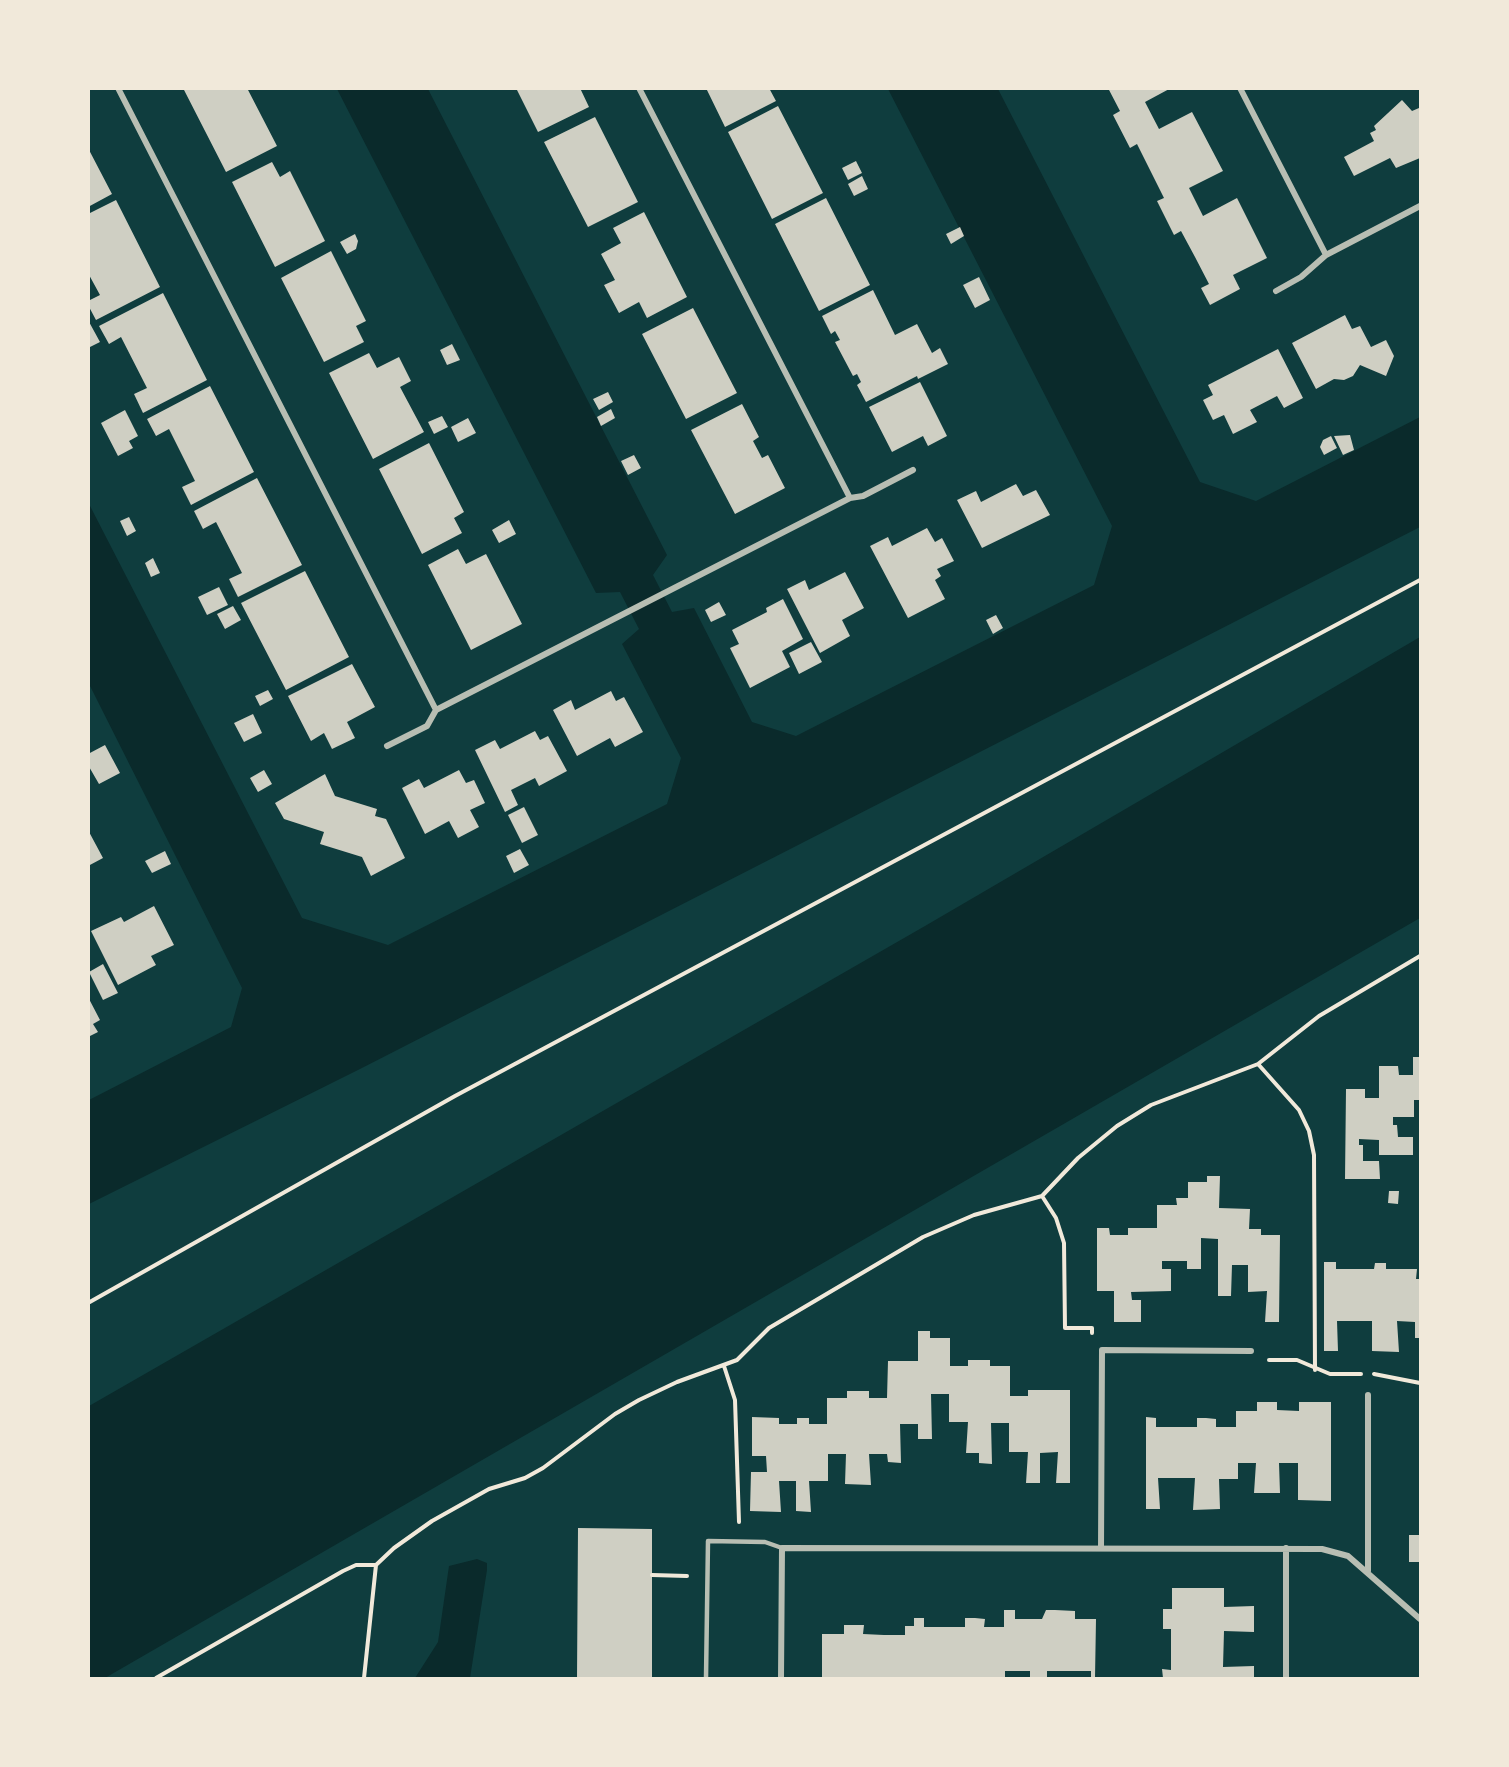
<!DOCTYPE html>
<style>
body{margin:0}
#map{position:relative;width:1509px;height:1767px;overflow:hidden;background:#0f3d3e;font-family:"Work Sans",sans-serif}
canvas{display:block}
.frame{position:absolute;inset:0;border:90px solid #f1e9da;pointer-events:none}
</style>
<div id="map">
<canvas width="1509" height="1767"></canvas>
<div class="frame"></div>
</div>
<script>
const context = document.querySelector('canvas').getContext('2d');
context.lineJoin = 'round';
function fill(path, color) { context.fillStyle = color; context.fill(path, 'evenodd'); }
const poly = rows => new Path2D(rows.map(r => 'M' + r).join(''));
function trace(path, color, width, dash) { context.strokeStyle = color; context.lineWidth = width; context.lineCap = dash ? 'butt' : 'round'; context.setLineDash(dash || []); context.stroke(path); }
const water = poly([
 [337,89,428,89,667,555,653,575,672,612,694,608,752,722,796,736,1094,585,1112,526,888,89,998,89,1200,482,1256,501,1420,417,1420,527,360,1069,89,1204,89,1100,231,1027,242,988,89,684,88,502,302,918,388,945,667,804,681,758,622,644,639,629,620,592,596,593],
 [1420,637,1420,918,105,1678,89,1678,89,1406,925,926],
 [477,1559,487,1563,487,1570,470,1678,415,1678,438,1642,449,1566]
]);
const building = poly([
 [183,88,247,88,277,146,226,172],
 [516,88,580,88,589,107,538,132],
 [706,88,769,88,776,101,725,127],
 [1108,88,1171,88,1145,102,1159,129,1192,112,1223,171,1189,188,1203,216,1237,198,1267,258,1233,275,1240,289,1210,305,1201,288,1209,284,1195,257,1181,231,1174,235,1157,201,1164,198,1137,144,1130,148,1113,115,1120,111],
 [1402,100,1412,111,1419,108,1420,111,1420,158,1396,168,1390,158,1354,176,1344,157,1374,141,1370,133,1376,130,1374,126],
 [778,106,823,193,772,219,728,132],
 [595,117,638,202,588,227,544,142],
 [88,148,112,194,88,207],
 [856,161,862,173,848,180,842,168],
 [272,162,280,177,290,171,325,241,275,267,232,182],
 [862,176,868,189,854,196,848,184],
 [826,198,870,285,819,311,775,224],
 [116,200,160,287,96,320,88,305,88,301,100,295,88,273,88,214],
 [644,212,687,297,647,318,639,302,619,313,604,285,615,280,601,254,621,243,613,228],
 [960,227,964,236,951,244,946,234],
 [355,234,358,241,356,249,347,254,340,242],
 [331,251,366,321,356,326,364,342,324,362,281,278],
 [979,277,990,300,975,308,963,285],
 [873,290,895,335,917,324,932,353,940,348,948,364,918,379,917,376,866,402,857,385,861,382,857,374,853,376,835,342,840,340,835,331,831,334,822,316],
 [163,293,207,380,143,413,134,394,147,388,121,337,109,344,99,326],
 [693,308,737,393,686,419,642,334],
 [1345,315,1352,329,1360,326,1371,347,1386,340,1394,356,1386,376,1360,365,1353,376,1344,380,1334,379,1316,389,1292,343],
 [88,320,100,342,88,348],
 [452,344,460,360,447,365,440,350],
 [1278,349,1303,398,1284,408,1277,396,1250,410,1257,422,1233,434,1224,415,1213,420,1203,400,1213,395,1208,385],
 [369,353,377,368,399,357,411,381,400,387,424,432,373,459,329,373],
 [920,382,947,436,928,446,923,436,892,452,869,407],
 [210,386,254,472,191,505,182,487,195,481,169,429,156,436,147,419],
 [608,392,613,402,599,410,593,399],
 [742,404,759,437,753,441,762,458,768,455,785,488,735,514,691,430],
 [611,409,615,418,601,426,597,417],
 [125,410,138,436,129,441,133,448,118,456,101,423],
 [442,416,448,427,434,434,428,422],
 [468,418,476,433,458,442,451,427],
 [1350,435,1354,450,1343,455,1334,436],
 [1331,436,1337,448,1324,455,1320,447,1323,440],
 [429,443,464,512,454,518,462,533,422,554,379,469],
 [634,455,641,468,628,475,621,461],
 [257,478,302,565,238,597,229,579,242,573,216,522,203,529,194,511],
 [1016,484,1023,496,1036,490,1050,515,982,548,957,500,976,491,981,502],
 [129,517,136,531,127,536,120,521],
 [509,520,516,534,499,543,492,530],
 [927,528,935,542,942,538,954,561,937,569,941,576,935,580,945,599,908,618,870,546,888,537,892,546],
 [458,549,466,564,486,554,522,624,471,650,428,565],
 [153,558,160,573,151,577,145,563],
 [305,571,349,657,286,690,241,603],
 [845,572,864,608,842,620,850,636,820,653,787,589,805,580,809,590],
 [219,587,228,605,207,615,198,597],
 [783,599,803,639,782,651,790,667,750,688,730,648,739,644,732,630,767,612,766,608],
 [719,602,726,615,711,622,705,610],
 [233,606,241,620,225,629,217,614],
 [996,615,1003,628,993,634,986,620],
 [811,642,822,662,799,674,789,653],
 [352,664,375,707,347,722,355,738,332,749,324,733,311,741,288,696],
 [268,690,273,699,260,706,255,696],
 [611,691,616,701,624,697,643,732,615,747,610,738,577,756,553,710,571,700,575,710],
 [253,714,262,733,244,742,234,723],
 [535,731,540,740,548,736,567,771,539,786,535,778,511,790,518,805,505,812,475,750,495,740,500,749],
 [105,745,120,773,99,784,88,765,88,754],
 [264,770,272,784,258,792,250,778],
 [459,770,466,783,474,780,485,803,470,810,479,827,458,838,449,821,425,834,402,788,419,779,424,788],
 [325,774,335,796,377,809,375,816,386,819,405,858,371,876,362,857,320,844,324,832,284,819,275,803],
 [524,807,538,835,522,843,508,815],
 [88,830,103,858,88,866],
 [520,849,529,865,514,873,506,856],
 [165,851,171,864,152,873,145,861],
 [154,906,174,945,151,956,156,965,118,985,91,931,121,917,124,922],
 [103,964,118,993,103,1000,89,972],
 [88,997,100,1020,93,1024,98,1032,88,1037],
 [1413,1057,1420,1057,1420,1100,1414,1100,1414,1117,1393,1117,1393,1125,1397,1125,1398,1137,1413,1137,1413,1155,1379,1155,1379,1140,1359,1139,1359,1145,1363,1145,1363,1161,1379,1161,1380,1179,1345,1179,1346,1089,1365,1089,1365,1098,1379,1098,1379,1066,1398,1066,1399,1075,1413,1075],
 [1207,1176,1220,1176,1219,1208,1250,1209,1249,1229,1261,1229,1261,1235,1280,1235,1279,1322,1265,1322,1267,1291,1248,1292,1248,1265,1232,1265,1231,1296,1218,1296,1218,1239,1201,1238,1201,1269,1187,1269,1187,1261,1162,1261,1162,1269,1171,1269,1171,1291,1131,1292,1132,1300,1141,1300,1141,1322,1114,1322,1114,1291,1097,1291,1097,1228,1109,1228,1110,1235,1128,1235,1128,1228,1157,1228,1157,1205,1177,1205,1176,1198,1188,1198,1188,1182,1207,1182],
 [1389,1191,1399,1191,1398,1204,1388,1203],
 [1324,1262,1336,1262,1336,1269,1374,1269,1375,1263,1386,1263,1386,1269,1417,1269,1416,1279,1420,1279,1420,1338,1415,1338,1415,1322,1397,1321,1399,1352,1372,1351,1372,1321,1337,1321,1338,1351,1324,1351],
 [918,1331,930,1331,930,1338,950,1338,950,1366,968,1366,968,1360,990,1360,990,1366,1010,1366,1010,1396,1028,1396,1028,1390,1070,1390,1070,1483,1056,1483,1058,1452,1040,1453,1040,1483,1026,1483,1028,1452,1009,1452,1009,1423,991,1423,992,1464,979,1463,979,1453,966,1453,968,1422,949,1422,949,1394,931,1394,932,1439,918,1439,918,1424,900,1424,901,1463,888,1462,887,1454,869,1454,871,1485,845,1484,846,1454,828,1454,828,1481,809,1481,811,1512,796,1511,796,1481,779,1481,781,1512,750,1511,751,1472,767,1472,766,1456,752,1456,752,1417,779,1418,779,1424,797,1424,797,1418,809,1418,809,1424,827,1424,827,1398,847,1398,847,1391,869,1391,869,1398,887,1398,888,1361,918,1361],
 [1257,1402,1277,1402,1277,1410,1299,1411,1299,1402,1331,1402,1331,1501,1298,1500,1298,1438,1298,1463,1279,1463,1280,1493,1254,1493,1256,1463,1238,1463,1238,1479,1219,1479,1220,1509,1193,1510,1195,1478,1158,1478,1160,1509,1146,1509,1146,1417,1156,1418,1156,1427,1197,1427,1197,1418,1206,1418,1216,1419,1216,1427,1236,1427,1236,1411,1257,1411],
 [578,1528,652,1529,652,1677,577,1678],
 [1409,1535,1420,1535,1420,1562,1409,1562],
 [1172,1588,1224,1588,1224,1607,1254,1606,1254,1632,1224,1631,1223,1667,1254,1666,1254,1678,1163,1678,1162,1669,1171,1670,1171,1629,1163,1629,1163,1609,1172,1609],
 [1004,1610,1015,1610,1015,1619,1042,1619,1046,1610,1055,1610,1075,1611,1075,1619,1096,1619,1095,1678,1091,1678,1091,1671,1047,1671,1047,1678,1030,1678,1030,1671,1005,1671,1005,1678,822,1678,822,1634,844,1634,844,1625,864,1625,863,1634,884,1635,905,1635,905,1626,914,1626,914,1618,924,1618,924,1627,965,1627,965,1618,975,1618,985,1619,984,1627,1004,1627]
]);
const path = poly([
 [1258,1064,1299,1110,1309,1131,1314,1155,1315,1370],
 [1042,1196,1056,1218,1064,1243,1065,1328,1092,1328,1092,1333],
 [88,1303,455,1096,1420,580],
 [1269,1360,1297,1360,1330,1374,1361,1374],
 [724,1366,735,1400,739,1522],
 [1374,1374,1420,1383],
 [652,1575,687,1576],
 [156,1678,343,1571,356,1565,376,1565],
 [364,1678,376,1565,394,1548,432,1521,489,1489,525,1478,543,1468,615,1414,639,1400,677,1382,737,1360,769,1328,923,1237,974,1215,1042,1196,1078,1158,1117,1126,1151,1105,1258,1064,1319,1016,1420,956]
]);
const service = poly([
 [706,1678,708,1541,765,1542,782,1548]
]);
const minor = poly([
 [118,88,436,710,850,498,639,88],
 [1240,88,1326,255],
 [1276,291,1301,277,1326,255,1420,206],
 [850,498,863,496,913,470],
 [387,746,427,726,436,710],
 [1101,1548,1102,1350,1251,1351],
 [1368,1571,1368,1395],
 [781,1678,782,1548,1322,1549,1348,1556,1420,1619],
 [1286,1678,1286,1548]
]);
fill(water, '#0a2a2b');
fill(building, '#cfcfc3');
trace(path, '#f1e9da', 4);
trace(service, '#b8beb3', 4.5);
trace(minor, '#b8beb3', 6);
</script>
